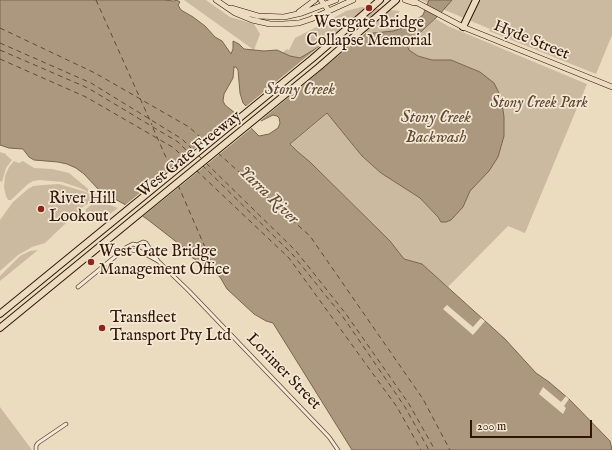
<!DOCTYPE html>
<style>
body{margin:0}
#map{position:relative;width:612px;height:450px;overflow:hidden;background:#ebdcbf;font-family:"IM FELL English",serif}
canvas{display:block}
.scale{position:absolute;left:470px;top:420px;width:122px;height:18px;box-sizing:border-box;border:2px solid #311404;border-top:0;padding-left:5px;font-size:12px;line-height:14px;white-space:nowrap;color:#311404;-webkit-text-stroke:3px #f2e8d5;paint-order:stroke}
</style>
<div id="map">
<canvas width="612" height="450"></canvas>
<div class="scale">200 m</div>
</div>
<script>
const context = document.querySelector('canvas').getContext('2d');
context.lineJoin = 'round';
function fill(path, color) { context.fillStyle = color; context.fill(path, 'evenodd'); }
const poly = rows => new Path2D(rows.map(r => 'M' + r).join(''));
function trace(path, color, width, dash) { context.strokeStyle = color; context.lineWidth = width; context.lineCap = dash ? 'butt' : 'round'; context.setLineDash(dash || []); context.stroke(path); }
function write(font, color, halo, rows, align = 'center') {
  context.font = font + ' "IM FELL English",serif'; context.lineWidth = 3.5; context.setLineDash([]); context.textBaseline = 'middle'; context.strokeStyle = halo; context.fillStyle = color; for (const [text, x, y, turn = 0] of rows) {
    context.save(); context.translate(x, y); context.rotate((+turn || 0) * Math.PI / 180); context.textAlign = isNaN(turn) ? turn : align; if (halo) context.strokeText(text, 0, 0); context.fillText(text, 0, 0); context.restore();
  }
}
const green = poly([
 [184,0,206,0,230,17,254,24,260,34,254,50],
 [421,0,612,0,612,35,596,74,489,31,490,29],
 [361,7,400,11,393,20,406,21,416,17,419,18,406,27,393,31,335,37,300,58,290,56,282,53,287,49,289,50,295,38,330,20,346,11],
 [436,19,448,26,587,84,525,233,508,226,448,287,422,264,404,259,390,241,310,162,298,152,291,144,328,113,331,118,362,156,381,173,420,198,438,217,441,221,463,207,470,191,479,181,480,72,451,60,432,60,418,56,409,50,407,45],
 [0,152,6,154,6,155,12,160,6,168,2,182,0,181],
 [14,161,19,163,23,161,34,168,52,169,69,173,99,198,80,188,62,182,39,180,33,181,28,184,11,200,8,200,6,196,4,188,5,176,9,167],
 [59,184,86,192,99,200,85,205,45,243,32,247,18,255,0,271,0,220,13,202,28,189,33,186,43,185],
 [98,204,107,204,118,208,106,217,105,216,85,214,86,209,91,205],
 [38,250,0,281,0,276,20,256,30,251],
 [0,407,32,450,0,450]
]);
const water = poly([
 [0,0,163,0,174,1,177,0,180,2,178,5,181,10,193,17,205,26,215,37,222,41,231,54,233,49,233,41,239,44,244,49,264,51,277,50,290,56,300,58,335,37,393,31,406,27,423,15,429,0,452,0,439,15,407,45,409,50,418,56,432,60,451,60,480,72,494,83,501,97,504,117,504,136,498,157,489,171,470,191,463,207,451,220,446,222,441,222,438,217,420,198,381,173,362,156,327,113,290,144,298,152,310,162,390,241,404,259,422,264,505,339,536,373,549,382,569,399,610,441,612,450,352,450,273,323,266,321,254,314,227,289,220,277,207,266,191,257,189,256,189,253,183,247,147,219,124,204,100,191,84,174,76,168,67,164,58,162,34,160,29,157,23,149,9,148,0,145,0,0],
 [234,67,236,67,238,70,240,93,243,103,261,121,273,115,277,116,279,118,280,123,278,128,269,134,259,136,253,130,245,121,225,105,223,101,224,94,233,78,234,67]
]);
const pier = poly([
 [367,32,259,122,244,108,327,40,335,35],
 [238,113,247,120,253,127,141,218,124,206],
 [447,305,473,327,481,318,485,321,473,335,443,309],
 [543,387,561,402,566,396,569,399,564,406,566,408,563,414,539,394]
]);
const ferry = poly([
 [96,0,152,125],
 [0,28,95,73,189,127,207,143],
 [0,43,91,83,182,139,194,151],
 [0,50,88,88,178,142,191,155],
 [0,59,86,97,174,148,185,159],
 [153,128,172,171],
 [218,153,310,236,423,399,450,450],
 [198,155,203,160],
 [206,163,296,251,346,314,409,404,435,450],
 [202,165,293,255,343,317,405,407,429,450],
 [196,170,289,258,397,407,421,450],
 [178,185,211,261]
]);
const street = poly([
 [122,252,130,250,139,251],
 [158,261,146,243,143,242,137,245,138,250,158,261,189,291,329,437,338,450],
 [78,287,127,247,133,244,137,245],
 [36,450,36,446,38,443,66,424]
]);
const primary = poly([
 [216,0,235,13,252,20,270,24,283,24,299,23,311,19,353,0],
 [321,0,329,11],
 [405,0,414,3],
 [412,0,463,27,612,87],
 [231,8,258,16,284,17,302,13,336,0],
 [299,12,315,0]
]);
const highway = poly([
 [463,27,476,0],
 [0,314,313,58,380,0],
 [0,328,320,66,396,0]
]);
const markers = [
 [369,8,4,"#8f2418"],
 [41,209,4,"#8f2418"],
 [91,262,4,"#8f2418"],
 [102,328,4,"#8f2418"]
];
const poiNames = [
 ["Westgate Bridge",369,24,"center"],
 ["Collapse Memorial",369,42,"center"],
 ["River Hill",49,200],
 ["Lookout",49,218],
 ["West Gate Bridge",99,253],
 ["Management Office",99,271],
 ["Transfleet",110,319],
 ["Transport Pty Ltd",110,337]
];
const streetNames = [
 ["Hyde Street",531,41,22],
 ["West Gate Freeway",190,155,-39],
 ["Lorimer Street",283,372,46]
];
const parkNames = [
 ["Stony Creek Park",539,104]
];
const waterNames = [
 ["Stony Creek",300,91],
 ["Stony Creek",436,119],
 ["Backwash",436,139],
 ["Yarra River",268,196,44]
];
fill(green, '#cbba9f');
fill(water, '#ac987f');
trace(water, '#7b634e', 1);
fill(pier, '#ebdcbf');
trace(ferry, '#624935', 1, [5, 4]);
trace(street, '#604633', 4.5);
trace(primary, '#311404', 6);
trace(highway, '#311404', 8);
trace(street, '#f2e8d5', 3);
trace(primary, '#ebdcbf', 5);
trace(highway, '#ebdcbf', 6);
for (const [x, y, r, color] of markers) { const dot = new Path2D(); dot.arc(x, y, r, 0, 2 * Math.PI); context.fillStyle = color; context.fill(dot); trace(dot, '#f2e8d5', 1.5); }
write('16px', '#311404', '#f2e8d5', poiNames, 'left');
write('16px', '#311404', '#f2e8d5', streetNames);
write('italic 16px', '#5f4632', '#f2e8d5', parkNames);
write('italic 17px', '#624935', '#f2e8d5', waterNames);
</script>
